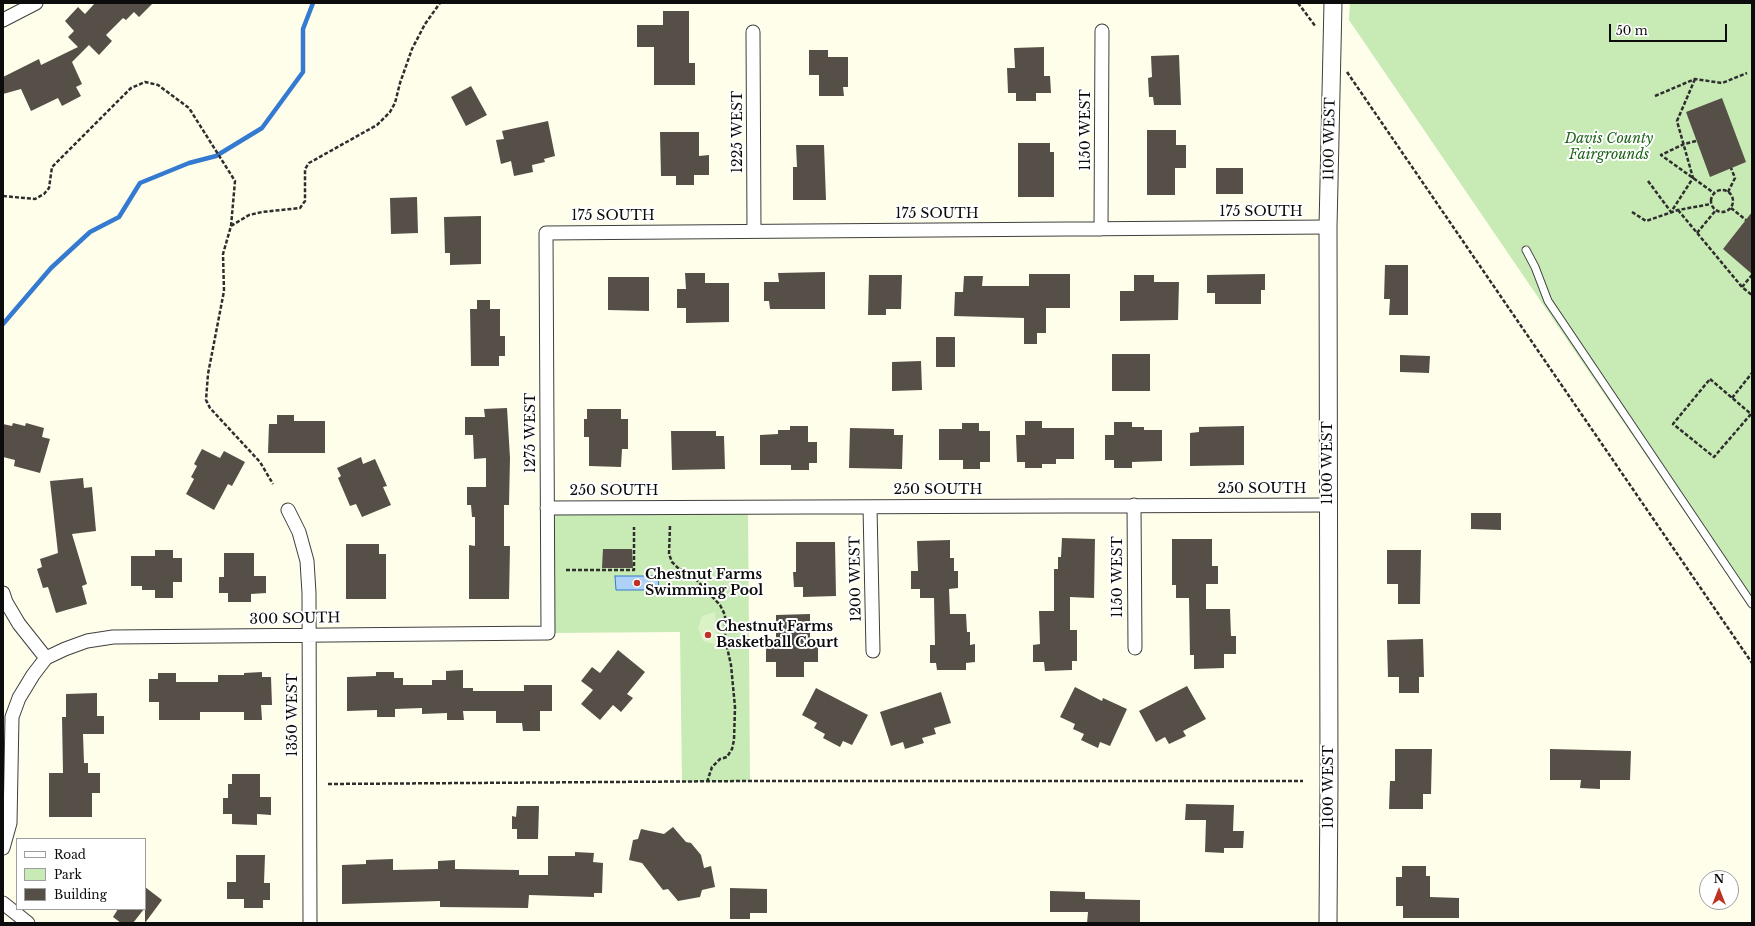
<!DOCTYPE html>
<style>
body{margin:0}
#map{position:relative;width:1755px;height:926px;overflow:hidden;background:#fffeeb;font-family:"Libre Baskerville",serif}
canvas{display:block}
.frame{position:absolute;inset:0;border:4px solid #0c0c0c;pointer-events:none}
.legend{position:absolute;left:16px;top:838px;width:130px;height:72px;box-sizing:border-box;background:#fff;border:1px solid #9e9e9e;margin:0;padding:5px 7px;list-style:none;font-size:12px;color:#0c0c0c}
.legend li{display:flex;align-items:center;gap:8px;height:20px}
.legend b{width:20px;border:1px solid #9e9e9e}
.north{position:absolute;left:1699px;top:870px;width:40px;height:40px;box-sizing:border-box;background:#fff;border:1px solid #9e9e9e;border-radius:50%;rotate:0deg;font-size:11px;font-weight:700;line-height:16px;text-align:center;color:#0c0c0c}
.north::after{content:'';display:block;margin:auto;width:14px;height:18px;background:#be3221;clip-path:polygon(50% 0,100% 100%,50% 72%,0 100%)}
.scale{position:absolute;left:1609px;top:24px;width:118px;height:18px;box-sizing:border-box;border:2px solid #0c0c0c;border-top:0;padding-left:5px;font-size:12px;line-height:14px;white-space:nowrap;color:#0c0c0c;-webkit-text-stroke:3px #fff;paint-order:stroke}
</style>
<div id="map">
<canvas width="1755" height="926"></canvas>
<div class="frame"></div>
<ul class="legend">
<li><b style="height:5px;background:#fff"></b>Road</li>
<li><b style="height:11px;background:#c8eab4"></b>Park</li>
<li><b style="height:11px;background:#554f48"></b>Building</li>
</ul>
<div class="north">N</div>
<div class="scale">50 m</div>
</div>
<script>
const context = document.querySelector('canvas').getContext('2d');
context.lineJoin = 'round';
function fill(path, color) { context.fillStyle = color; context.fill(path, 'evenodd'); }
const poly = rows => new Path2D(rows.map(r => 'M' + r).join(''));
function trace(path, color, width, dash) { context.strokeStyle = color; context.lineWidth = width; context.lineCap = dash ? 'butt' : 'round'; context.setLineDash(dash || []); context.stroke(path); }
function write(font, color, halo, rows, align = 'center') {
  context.font = font + ' "Libre Baskerville",serif'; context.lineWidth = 4; context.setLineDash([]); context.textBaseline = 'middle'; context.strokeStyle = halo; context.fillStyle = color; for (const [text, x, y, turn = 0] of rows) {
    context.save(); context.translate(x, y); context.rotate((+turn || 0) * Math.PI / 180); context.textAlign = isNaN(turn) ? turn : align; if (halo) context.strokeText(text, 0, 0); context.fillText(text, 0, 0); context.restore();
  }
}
const green = poly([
 [1350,3,1752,3,1752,611,1349,20],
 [748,507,750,781,682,782,680,632,548,633,547,508]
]);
const pitch = poly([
 [715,612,717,645,703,641,698,628,702,616]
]);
const water = poly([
 [615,576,658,576,659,590,616,590,615,576]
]);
const stream = poly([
 [3,324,51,268,90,232,119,217,140,183,189,163,216,156,262,128,303,72,303,29,313,3]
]);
const building = poly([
 [95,3,153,3,139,17,134,12,126,20,123,18,106,35,112,41,99,55,89,45,72,62,82,84,76,87,81,96,62,106,58,98,31,111,21,89,3,94,3,77,39,59,41,65,78,47,68,37,74,31,65,21,78,7,85,14],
 [663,11,689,11,689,63,695,63,695,85,654,85,654,47,637,47,637,25,663,25],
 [1044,47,1044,76,1050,76,1051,93,1036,93,1036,101,1016,101,1016,93,1008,93,1007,68,1015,68,1014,48],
 [809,50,828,50,828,57,848,57,848,87,843,87,844,96,819,96,819,75,809,75],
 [1179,55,1181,105,1154,105,1153,97,1149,97,1148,78,1152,77,1151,56],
 [471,86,487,115,466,126,451,97],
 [1722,98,1746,162,1710,177,1686,112],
 [548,121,555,156,544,159,545,162,532,165,533,172,514,176,511,161,501,164,496,140,504,139,502,131],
 [1147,130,1176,130,1176,145,1186,145,1186,168,1175,168,1175,195,1147,195],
 [660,132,699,132,699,156,709,155,709,175,694,175,694,185,676,185,676,176,661,176],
 [1018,143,1050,143,1050,152,1054,152,1054,197,1018,197],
 [796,145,824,145,826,200,793,200,793,167,797,167],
 [1216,168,1243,168,1243,194,1216,194],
 [417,197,418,233,391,234,390,198],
 [1752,212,1752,274,1723,249],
 [481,216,481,264,450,265,450,253,445,253,444,217],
 [1385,265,1408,265,1408,315,1389,315,1390,299,1384,299],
 [825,272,825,309,770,309,769,301,764,301,764,282,779,282,778,273],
 [685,273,705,273,705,283,729,283,729,322,686,323,686,308,677,308,677,289,686,289],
 [1029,274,1070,274,1070,308,1046,308,1046,333,1037,333,1037,344,1024,344,1024,318,954,316,955,292,963,292,964,276,983,276,982,286,1029,286],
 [1265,274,1265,290,1261,290,1261,304,1215,304,1215,293,1207,293,1207,275],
 [869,275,902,275,901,309,886,309,886,315,868,315],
 [1134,275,1154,275,1154,282,1179,282,1178,320,1120,321,1120,291,1134,291],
 [608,277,649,277,649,311,608,310],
 [477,300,490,300,490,309,500,309,500,336,505,336,505,356,499,356,499,366,471,366,470,309,477,309],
 [936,337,955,337,955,367,936,367],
 [1112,354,1150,354,1150,391,1112,391],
 [1400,355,1430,356,1429,373,1400,372],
 [921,361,922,390,892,391,892,362],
 [507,408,510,458,509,505,504,505,504,546,510,546,509,599,469,599,469,545,475,546,475,517,472,517,471,505,467,505,467,487,486,487,486,458,474,459,473,435,465,435,465,417,485,417,484,409],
 [587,409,621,409,621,419,628,419,628,449,622,449,621,467,589,466,589,437,584,437,584,419,587,419],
 [277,415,294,415,294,421,325,421,325,453,268,453,269,424,277,424],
 [1025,421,1042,421,1042,428,1074,428,1074,459,1056,459,1056,464,1042,464,1042,468,1025,468,1025,462,1017,462,1016,435,1025,435],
 [1114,422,1132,422,1132,427,1144,427,1144,430,1162,430,1162,461,1132,462,1132,468,1114,468,1114,460,1105,460,1105,435,1114,435],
 [13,423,25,426,26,423,44,428,42,437,50,439,40,473,14,466,15,460,3,457,3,424,12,426],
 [962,423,979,423,979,431,990,431,990,462,980,462,980,469,963,469,963,460,939,460,939,429,962,429],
 [790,426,808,426,808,442,817,442,817,463,809,463,809,470,791,470,791,465,760,465,760,435,778,434,778,430,790,430],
 [1244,426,1244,465,1190,466,1190,433,1199,432,1199,427],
 [850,428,894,429,894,435,903,435,902,469,849,468],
 [671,431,716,431,716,436,724,436,725,469,672,470],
 [202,449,220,458,224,451,245,462,232,486,228,484,214,510,186,494,194,479,191,477,197,466,194,464],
 [361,457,363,464,375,459,387,486,383,487,391,505,362,517,356,504,350,506,338,478,341,476,337,468],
 [83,478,84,488,92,487,96,531,72,534,87,584,82,586,87,604,56,613,48,587,43,588,37,569,42,567,40,559,58,553,50,481],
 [1471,513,1501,513,1501,530,1471,529],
 [1062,538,1095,539,1094,598,1070,597,1070,630,1077,630,1077,661,1072,661,1072,670,1045,671,1044,662,1033,662,1033,645,1040,644,1039,611,1054,611,1054,569,1058,569,1058,557,1061,557],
 [1172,539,1212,539,1212,566,1218,566,1218,584,1206,584,1206,609,1230,609,1231,636,1236,636,1236,654,1224,654,1224,668,1194,669,1194,655,1190,655,1189,598,1176,598,1176,585,1172,585],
 [950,540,950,558,954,558,954,571,958,571,958,588,949,589,950,614,966,614,967,632,970,632,970,645,975,644,975,662,966,663,966,670,937,670,936,663,930,663,930,645,935,645,934,598,920,598,920,589,911,589,911,571,918,571,917,541],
 [796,542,835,542,836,596,803,597,803,587,794,587,793,572,796,572],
 [346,544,379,544,379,554,386,554,386,599,346,599],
 [603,549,632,549,633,568,602,568],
 [155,550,173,550,173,558,182,558,182,582,173,582,173,598,155,598,155,590,142,590,142,586,131,586,131,556,155,556],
 [1387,550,1421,550,1420,604,1398,604,1398,584,1387,584],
 [224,553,254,553,254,576,266,576,266,593,251,594,251,602,228,602,228,593,219,593,219,577,224,577],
 [810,614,810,644,818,644,818,662,804,662,804,677,776,677,776,662,766,662,766,643,776,643,776,615],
 [1423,639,1424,677,1419,677,1419,693,1399,693,1399,677,1388,677,1387,640],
 [618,650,645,672,627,694,633,698,621,712,613,705,600,720,581,704,593,690,581,681,592,667,600,673],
 [463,670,463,688,473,688,473,691,524,691,524,685,552,685,552,711,540,711,540,731,523,731,522,723,496,723,496,711,463,711,464,720,447,720,447,713,422,714,422,708,395,709,395,717,377,717,377,710,347,711,347,677,376,676,376,672,394,672,394,678,403,678,403,685,432,685,432,680,446,680,446,671],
 [262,672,262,677,271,677,272,705,261,705,262,720,244,720,244,712,200,712,200,720,159,720,159,702,149,702,149,679,158,679,158,673,176,673,176,682,218,682,218,675,244,675,244,673],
 [1187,686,1206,719,1183,731,1186,736,1169,744,1165,737,1156,742,1139,711],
 [1075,687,1102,701,1103,698,1127,709,1110,746,1100,742,1098,748,1081,740,1084,734,1073,729,1075,724,1060,717],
 [816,688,868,715,852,745,843,741,840,747,823,738,825,734,814,728,817,723,802,715],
 [941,692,951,723,934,728,936,734,922,738,924,743,905,749,903,742,891,746,880,712],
 [97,693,97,716,104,716,104,734,83,734,84,763,88,763,88,773,100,773,100,793,92,793,92,817,49,817,49,773,63,773,62,717,66,717,66,694],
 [1395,749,1432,749,1431,794,1423,794,1423,809,1389,809,1390,781,1395,781],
 [1550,749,1631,751,1630,780,1600,780,1600,789,1580,788,1581,780,1550,780],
 [232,774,260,774,260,797,271,797,271,815,257,814,257,825,232,824,232,814,223,814,223,798,228,798,228,784,232,784],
 [1186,804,1234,805,1233,831,1244,831,1243,848,1224,848,1224,853,1205,852,1206,820,1185,820],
 [517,806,539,806,538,839,517,839,517,829,512,829,512,816,516,817],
 [673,827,686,842,691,843,701,855,704,868,711,866,715,887,702,890,700,897,678,901,668,889,663,890,642,863,629,860,633,840,638,839,641,829,664,834],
 [575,852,594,853,593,862,603,863,602,893,594,893,594,897,529,895,528,908,440,907,440,901,342,904,342,865,366,864,366,860,393,859,393,870,438,869,438,861,455,860,455,869,519,870,519,875,548,875,548,856,575,856],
 [236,855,265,855,264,883,270,883,270,900,263,900,263,908,244,908,244,899,227,899,227,882,236,882],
 [1402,866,1426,866,1426,876,1430,876,1430,897,1459,898,1459,918,1403,918,1403,906,1396,906,1396,877,1402,877],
 [145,887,162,900,145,923],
 [730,888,767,889,767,913,750,913,750,919,730,919],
 [1050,891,1085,892,1085,899,1140,900,1140,923,1087,923,1088,912,1050,912],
 [118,909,144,909,133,923,121,923,113,917]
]);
const path = poly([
 [1298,3,1316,27],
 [1347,72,1752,663],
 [1655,96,1695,79,1722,83,1747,73],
 [1696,141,1684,144,1661,155,1714,193],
 [1648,181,1671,212,1693,178,1677,121,1695,79],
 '1711 201a11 11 0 1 1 22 0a11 11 0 1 1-22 0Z',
 [1728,192,1735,178,1731,168],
 [3,196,35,199,44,194,49,188,52,167,131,88,145,82,158,85,189,108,235,181,231,226,223,254,224,291,208,374,206,400,210,408,260,462,273,484],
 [1731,208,1746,220],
 [1678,210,1742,287,1752,295],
 [1632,212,1646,221,1678,210,1711,204],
 [231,226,249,215,262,212,300,208,305,201,305,169,309,163,377,125,390,112,395,103,400,83,412,49,425,24,440,3],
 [1697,233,1716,210],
 [1742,287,1752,275],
 [1710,379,1751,414,1714,457,1673,424,1710,379],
 [1732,398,1752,373],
 [670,526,669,554,672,562,679,569,690,573,720,605,725,615,725,638,731,665,735,707,734,740,732,749,727,757,720,759,712,767,707,782],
 [566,570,634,570,634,527],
 [328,784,750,781,1303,781]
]);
const service = poly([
 [1526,250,1535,267,1548,301,1752,604]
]);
const minor = poly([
 [3,20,36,3],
 [753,32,754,231],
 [1101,229,1102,31],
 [1134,505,1135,648],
 [870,507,873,651],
 [547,508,1329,505],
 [288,510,299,532,307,561,309,593,310,923],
 [3,593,6,602,19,624,46,658],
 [3,848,10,823,12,717,19,698,33,675,46,658,65,649,87,641,113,637,548,633,546,233,1328,227],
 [3,903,28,923]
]);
const tertiary = poly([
 [1328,923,1329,781,1328,227,1333,3]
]);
const markers = [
 [637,583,4,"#be3221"],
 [708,635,4,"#be3221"]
];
const streetNames = [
 ["1150 WEST",1086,130,-90],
 ["1225 WEST",738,132,-90],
 ["1100 WEST",1330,139,-89],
 ["175 SOUTH",1261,212],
 ["175 SOUTH",937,214],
 ["175 SOUTH",613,216],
 ["1275 WEST",531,433,-90],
 ["1100 WEST",1328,463,-90],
 ["250 SOUTH",1262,489],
 ["250 SOUTH",938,490],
 ["250 SOUTH",614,491],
 ["1150 WEST",1118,577,-90],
 ["1200 WEST",856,579,-91],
 ["300 SOUTH",295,619,-1],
 ["1350 WEST",293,715,-90],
 ["1100 WEST",1329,787,-90]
];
const parkNames = [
 ["Davis County",1609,139],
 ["Fairgrounds",1609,155]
];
const poiNames = [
 ["Chestnut Farms",645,575],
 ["Swimming Pool",645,591],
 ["Chestnut Farms",716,627],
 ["Basketball Court",716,643]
];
fill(green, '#c8eab4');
fill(pitch, '#dbf1c6');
fill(water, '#aed1f7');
trace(water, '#347ad0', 1);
trace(stream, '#347ad0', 4.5);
fill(building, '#554f48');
trace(service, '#3f3f3f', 9);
trace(minor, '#3f3f3f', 15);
trace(tertiary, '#3f3f3f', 19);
trace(path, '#2e2e2e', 2.5, [4, 2]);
trace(service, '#fff', 7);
trace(minor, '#fff', 13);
trace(tertiary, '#fff', 17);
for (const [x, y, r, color] of markers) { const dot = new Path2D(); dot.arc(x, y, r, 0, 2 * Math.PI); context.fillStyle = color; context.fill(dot); trace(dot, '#fff', 1.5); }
write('14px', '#0c0c0c', '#fff', streetNames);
write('italic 14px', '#1f641b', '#fff', parkNames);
write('bold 14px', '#0c0c0c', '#fff', poiNames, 'left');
</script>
